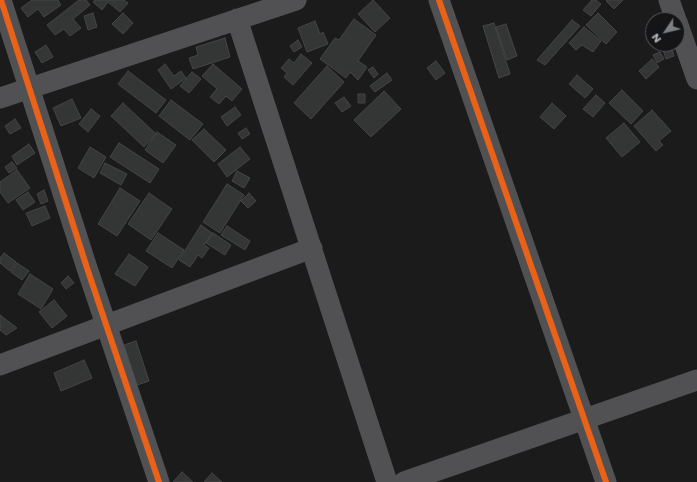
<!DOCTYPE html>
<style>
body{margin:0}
#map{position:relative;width:697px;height:482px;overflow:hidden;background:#1b1b1b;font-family:Poppins,sans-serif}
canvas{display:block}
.north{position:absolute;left:645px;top:12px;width:40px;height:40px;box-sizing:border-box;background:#151517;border:1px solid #535458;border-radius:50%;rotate:235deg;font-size:11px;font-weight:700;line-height:16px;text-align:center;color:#afb3ba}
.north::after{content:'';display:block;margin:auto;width:14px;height:18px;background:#7b7e82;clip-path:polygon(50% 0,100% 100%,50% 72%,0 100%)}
</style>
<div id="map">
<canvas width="697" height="482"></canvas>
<div class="north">N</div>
</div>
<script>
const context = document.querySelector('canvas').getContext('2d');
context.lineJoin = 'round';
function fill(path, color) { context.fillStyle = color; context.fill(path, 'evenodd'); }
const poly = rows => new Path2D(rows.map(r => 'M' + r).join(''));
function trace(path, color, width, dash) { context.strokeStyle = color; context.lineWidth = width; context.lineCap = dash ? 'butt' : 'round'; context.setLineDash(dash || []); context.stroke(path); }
const building = poly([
 [32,0,58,0,61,5,44,17,38,9,28,17,21,8,32,0],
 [79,0,86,0,90,5,73,19,81,28,70,36,64,29,55,35,47,25,79,0],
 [95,0,124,0,128,3,120,12,108,2,102,10,93,2,95,0],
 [373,0,390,18,375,32,358,14,373,0],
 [592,0,596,0,601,4,591,16,583,10,592,0],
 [607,0,623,0,614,9,606,1,607,0],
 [93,13,97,27,88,30,84,16,93,13],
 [123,13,133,23,123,34,112,24,123,13],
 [598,13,617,32,606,44,586,25,598,13],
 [354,19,376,35,358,61,367,67,358,80,350,72,346,78,320,59,335,38,339,40,354,19],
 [572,20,580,26,545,65,537,60,572,20],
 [315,21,320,34,323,32,328,44,307,52,298,28,315,21],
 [494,23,510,74,499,78,483,26,494,23],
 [506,24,517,56,507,60,496,27,506,24],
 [584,27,601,41,593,52,582,45,576,50,569,43,584,27],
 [225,38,230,57,193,69,189,58,198,55,196,47,225,38],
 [298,40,302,47,294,52,290,46,298,40],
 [46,45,53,57,42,63,35,52,46,45],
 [671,46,674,56,666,59,663,49,671,46],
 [660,52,664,59,657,63,653,55,660,52],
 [301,54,312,63,293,85,284,77,287,73,281,68,289,59,294,63,301,54],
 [652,59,659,67,646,79,639,71,652,59],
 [436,61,445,73,436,80,427,68,436,61],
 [165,64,174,76,181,71,186,78,171,89,158,70,165,64],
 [213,64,242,89,232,101,226,96,219,104,210,97,217,89,202,76,213,64],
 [327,66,344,82,311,119,294,103,327,66],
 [373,67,378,74,374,78,368,70,373,67],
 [128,71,166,100,156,113,118,84,128,71],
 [192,72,201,79,189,93,180,86,192,72],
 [387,73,392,80,375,92,370,86,387,73],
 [577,75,593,89,585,98,569,84,577,75],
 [622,90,643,111,631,124,609,103,622,90],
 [384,91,401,109,371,137,354,120,384,91],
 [358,94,365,94,365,103,358,103,358,94],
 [596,95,605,103,593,117,583,109,596,95],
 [344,97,351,106,342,112,335,103,344,97],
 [72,99,81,118,61,126,53,108,72,99],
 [171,100,203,124,190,140,159,116,171,100],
 [123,103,156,134,144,147,111,116,123,103],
 [552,103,566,116,554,129,540,117,552,103],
 [235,107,241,115,227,126,221,117,235,107],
 [91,109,100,116,88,132,79,124,91,109],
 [652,110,671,131,659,141,663,145,656,151,634,126,652,110],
 [15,119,21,128,10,134,5,126,15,119],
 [624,123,640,142,622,157,606,138,624,123],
 [246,128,250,134,242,139,238,133,246,128],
 [204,129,226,150,214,162,192,140,204,129],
 [157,132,176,145,163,163,145,150,157,132],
 [119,143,159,169,150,183,110,157,119,143],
 [29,144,35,153,17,165,12,156,29,144],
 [90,147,106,157,94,178,78,168,90,147],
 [240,147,250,159,227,177,218,164,240,147],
 [12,162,17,168,9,173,5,167,12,162],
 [105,163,127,174,121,185,100,173,105,163],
 [17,170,30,188,8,203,0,192,0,182,17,170],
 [237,171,250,178,244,188,232,181,237,171],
 [227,184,244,195,220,233,203,222,227,184],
 [120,188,140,201,117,236,98,224,120,188],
 [44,190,48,201,41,204,37,194,44,190],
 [28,192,35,202,23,210,16,200,28,192],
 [149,193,172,209,151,240,128,224,149,193],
 [249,193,256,201,248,208,241,201,249,193],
 [45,206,50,218,32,226,26,213,45,206],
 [201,225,212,233,204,245,209,248,202,258,198,255,190,267,179,260,201,225],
 [227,226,250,241,245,250,221,235,227,226],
 [158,233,184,250,172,268,146,251,158,233],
 [213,233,231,245,225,255,206,243,213,233],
 [4,253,16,262,10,271,0,263,0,258,4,253],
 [129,254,148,267,135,286,115,274,129,254],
 [17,263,29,271,22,280,11,272,17,263],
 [30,274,53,289,41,309,18,294,30,274],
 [68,276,74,283,66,289,61,283,68,276],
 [54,300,67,316,52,328,39,312,54,300],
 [0,315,17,328,6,335,0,330,0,315],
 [136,341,149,381,137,385,124,345,136,341],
 [84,360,92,378,61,391,54,373,84,360],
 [182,472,193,482,173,482,182,472],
 [212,473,222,482,204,482,212,473]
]);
const minor = poly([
 [1,0,87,268,159,482],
 [439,0,606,482],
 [669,0,676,20],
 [237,19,387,482],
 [677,22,697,79],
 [0,98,296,0],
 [0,365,312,248],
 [404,482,697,380]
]);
const cycleway = poly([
 [1,0,87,268,159,482],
 [439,0,606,482]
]);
fill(building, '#343535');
trace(building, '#454547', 1);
trace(minor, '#515154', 21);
trace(cycleway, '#ea6118', 6);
</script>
